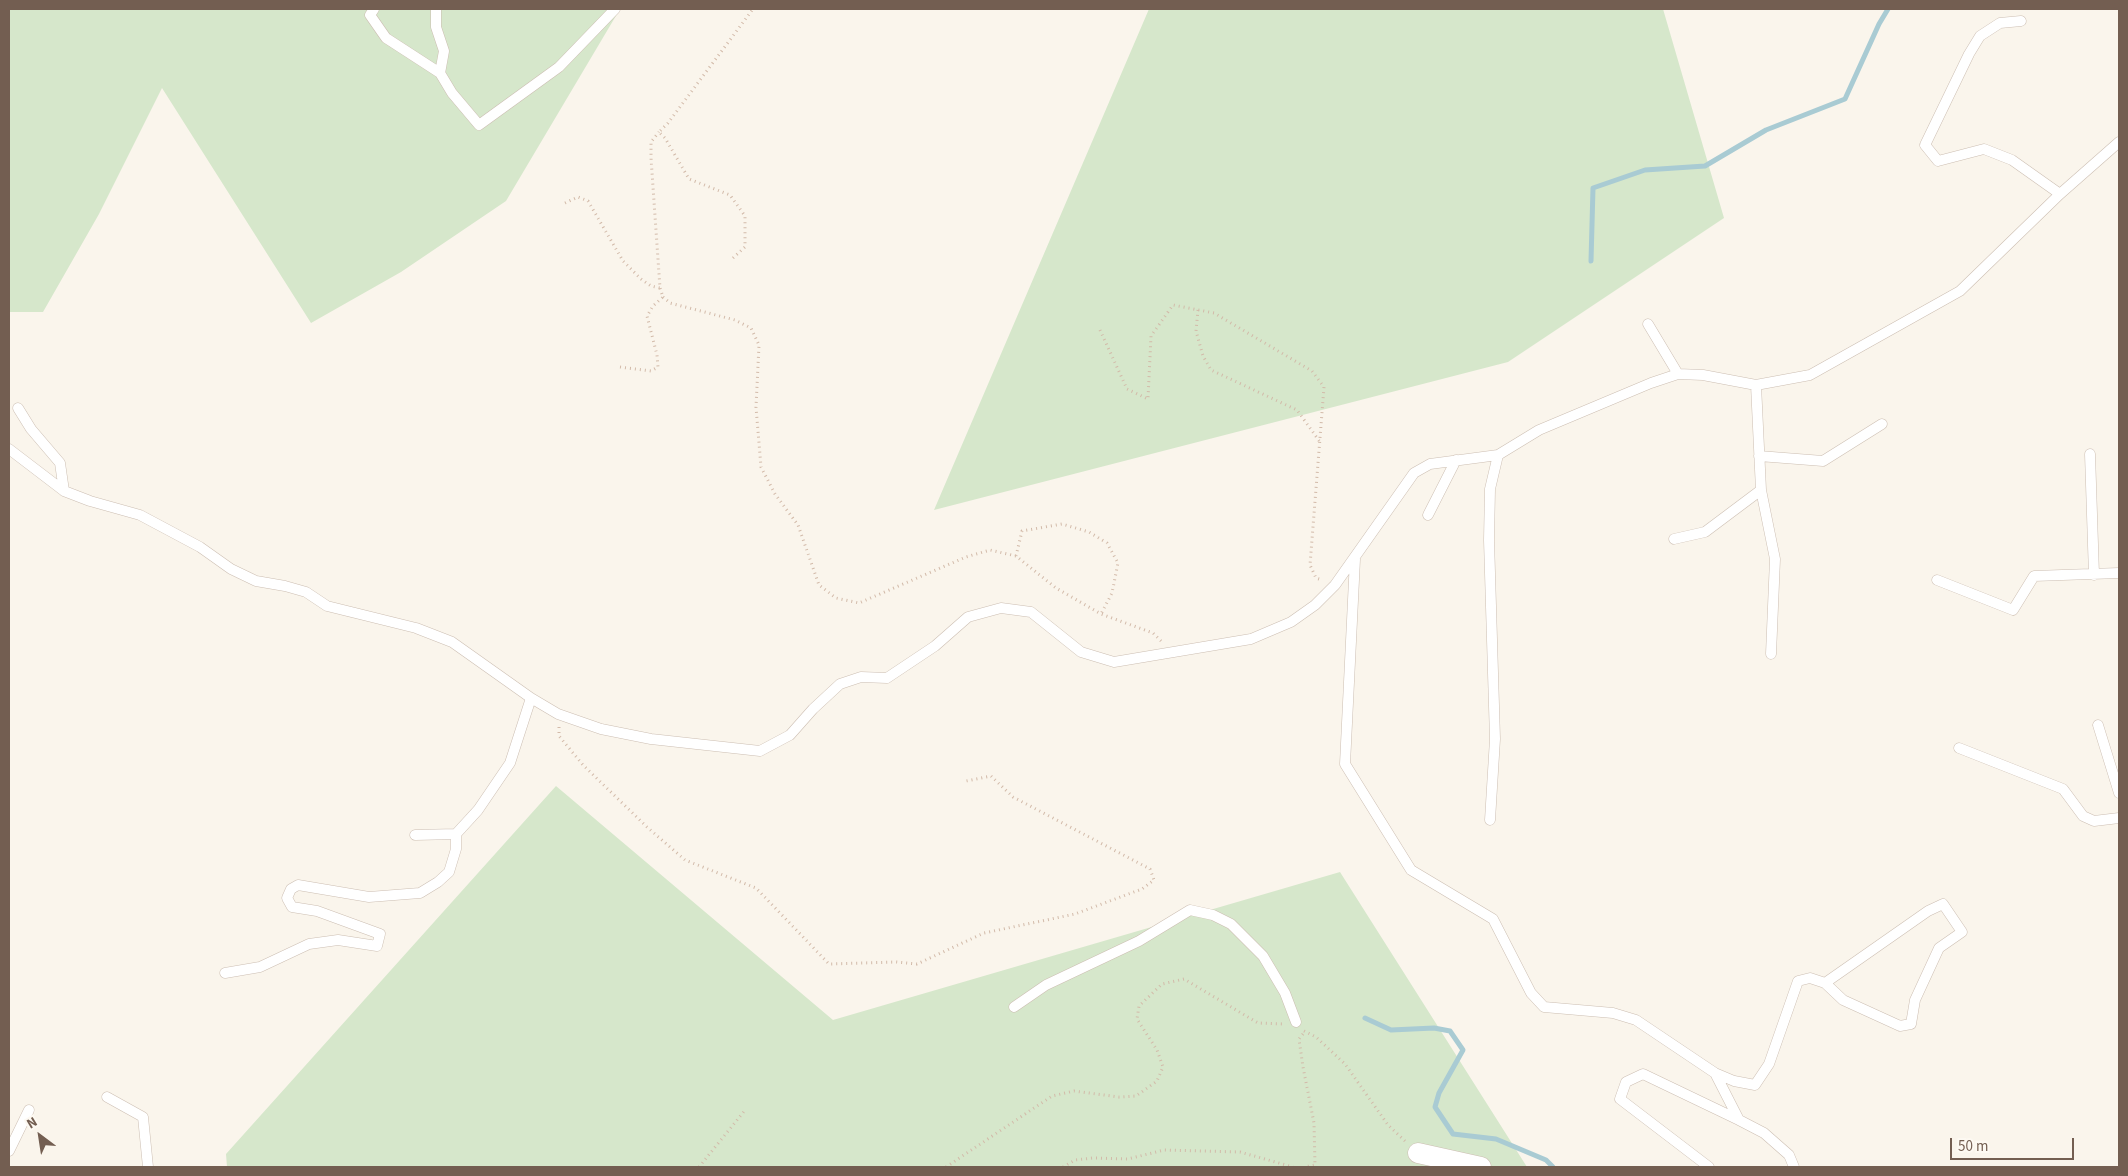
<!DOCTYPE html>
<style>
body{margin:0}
#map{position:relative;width:2128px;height:1176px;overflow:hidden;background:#faf5ec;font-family:"Source Sans 3",sans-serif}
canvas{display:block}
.frame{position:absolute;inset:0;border:10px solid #735e51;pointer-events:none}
.north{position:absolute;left:15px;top:1111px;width:50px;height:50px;-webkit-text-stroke:4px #fdf9f2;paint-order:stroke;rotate:329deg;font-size:14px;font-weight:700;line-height:20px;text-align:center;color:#735e51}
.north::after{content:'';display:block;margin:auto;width:18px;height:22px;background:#735e51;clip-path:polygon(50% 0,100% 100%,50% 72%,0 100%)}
.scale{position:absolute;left:1950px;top:1138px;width:124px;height:22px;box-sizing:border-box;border:2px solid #735e51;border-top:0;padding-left:6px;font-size:15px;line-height:18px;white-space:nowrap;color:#735e51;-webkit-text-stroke:4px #fdf9f2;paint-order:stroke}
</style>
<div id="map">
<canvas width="2128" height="1176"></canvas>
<div class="frame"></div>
<div class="north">N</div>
<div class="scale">50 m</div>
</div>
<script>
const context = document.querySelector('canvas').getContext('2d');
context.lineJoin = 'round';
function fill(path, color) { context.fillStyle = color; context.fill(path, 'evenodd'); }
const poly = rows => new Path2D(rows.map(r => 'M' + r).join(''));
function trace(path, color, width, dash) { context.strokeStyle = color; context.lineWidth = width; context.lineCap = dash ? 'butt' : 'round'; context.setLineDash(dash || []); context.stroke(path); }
const green = poly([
 [9,9,620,9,506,201,401,272,311,323,162,88,99,214,43,312,9,312],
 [1149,9,1663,9,1724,218,1508,362,934,510],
 [556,786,833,1020,1340,872,1527,1167,227,1167,226,1154]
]);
const stream = poly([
 [1591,261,1593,188,1645,170,1705,166,1766,130,1845,99,1879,24,1888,9],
 [1365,1018,1391,1030,1434,1028,1450,1031,1463,1050,1439,1093,1435,1107,1453,1134,1496,1139,1546,1160,1553,1167]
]);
const path = poly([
 [565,203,578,197,588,201,623,261,641,279,651,286,660,288,651,158,651,142,659,132],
 [733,258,745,247,745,216,730,195,689,179,665,138,659,132,668,123,753,9],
 [663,297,670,303,735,320,751,328,759,345,756,407,761,467,775,494,798,525,819,585,836,598,859,603,966,557,990,550,1016,556,1056,588,1101,614,1153,633,1161,641],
 [1198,310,1196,331,1203,356,1211,370,1297,410,1320,442],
 [1100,330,1127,389,1148,399,1151,336,1173,305,1214,313,1312,371,1324,387,1310,565,1316,578,1322,580],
 [620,367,651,371,658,367,657,355,647,316,653,306,663,297,660,288],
 [1016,556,1022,531,1062,524,1089,532,1107,543,1118,563,1112,593,1101,614],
 [559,727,559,736,583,765,647,827,685,860,756,888,829,964,896,962,917,964,984,933,1075,914,1142,889,1154,880,1150,869,1013,797,991,776,966,781],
 [1304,1031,1316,1037,1345,1064,1388,1125,1405,1141],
 [1303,1034,1299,1039,1303,1067,1314,1123,1315,1165,1304,1167],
 [699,1167,746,1109],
 [946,1167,1052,1096,1074,1091,1119,1097,1136,1096,1157,1081,1163,1067,1157,1050,1137,1019,1139,1006,1162,984,1184,979,1258,1023,1285,1024],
 [1063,1167,1075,1160,1093,1158,1128,1159,1164,1150,1240,1152,1293,1167]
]);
const service = poly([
 [374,9,370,15,386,38,440,73],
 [436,9,436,27,444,51,440,73,452,93,479,125,559,67,615,9],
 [2021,21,2000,23,1980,36,1969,54,1925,145,1938,161,1984,149,2012,160,2060,194],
 [1648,324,1678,374],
 [1756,385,1761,490,1775,559,1771,654],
 [18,408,31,429,60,463,64,491],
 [9,449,64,491,90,501,140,515,200,547,231,569,256,581,285,586,306,592,327,606,416,628,452,642,531,698,558,714,601,729,651,739,760,751,790,735,813,709,840,684,861,677,887,678,935,646,968,617,1001,608,1031,612,1081,652,1114,662,1251,639,1291,622,1315,605,1335,585,1414,473,1430,464,1498,455,1539,430,1651,383,1678,374,1703,375,1756,385,1810,375,1960,291,2060,194,2119,142],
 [2090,454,2094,575],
 [1759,456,1823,461,1882,424],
 [1428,515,1456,460],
 [1674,539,1705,532,1761,490],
 [1355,559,1345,764,1411,870,1493,919,1531,993,1544,1007,1613,1013,1636,1020,1715,1073,1734,1081,1755,1085,1769,1064,1798,981,1810,978,1825,983,1928,911,1943,904,1962,932,1939,948,1915,1000,1911,1024,1900,1026,1843,1000,1825,983],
 [1937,580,2013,610,2034,576,2119,573],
 [2098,725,2119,793],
 [1959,748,2063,789,2083,816,2094,821,2119,818],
 [1490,820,1495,739,1489,540,1490,489,1498,455],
 [415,835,456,834],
 [225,973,260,967,309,944,338,940,377,946,380,934,317,911,292,907,287,898,291,889,298,885,369,897,420,893,438,882,449,872,456,849,456,834,478,810,510,763,531,698],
 [1014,1007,1046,985,1139,941,1190,910,1213,915,1231,924,1263,956,1285,993,1296,1022],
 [1715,1073,1739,1120],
 [107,1097,143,1117,148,1167],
 [9,1151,29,1110],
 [1709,1167,1620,1099,1626,1082,1643,1074,1739,1120,1764,1133,1789,1155,1794,1167]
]);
const minor = poly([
 [1418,1153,1481,1167]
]);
fill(green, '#d6e7cb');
trace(stream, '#a9cbd3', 5);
trace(service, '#ccbeb2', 11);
trace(minor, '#ccbeb2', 21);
trace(path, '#d2baa9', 3, [1, 4]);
trace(service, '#fff', 10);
trace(minor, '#fff', 20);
</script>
